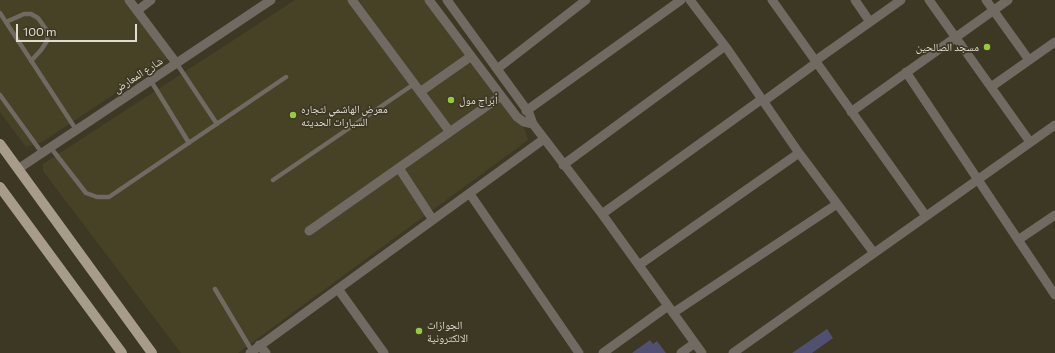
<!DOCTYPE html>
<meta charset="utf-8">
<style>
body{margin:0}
#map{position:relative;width:1055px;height:353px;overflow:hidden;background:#3d3824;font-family:Commissioner,sans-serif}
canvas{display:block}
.scale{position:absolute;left:16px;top:24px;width:121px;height:18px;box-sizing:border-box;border:2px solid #dfdcd0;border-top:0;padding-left:5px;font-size:12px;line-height:14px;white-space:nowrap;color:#dfdcd0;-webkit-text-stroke:3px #3d3824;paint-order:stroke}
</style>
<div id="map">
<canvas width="1055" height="353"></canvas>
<div class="scale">100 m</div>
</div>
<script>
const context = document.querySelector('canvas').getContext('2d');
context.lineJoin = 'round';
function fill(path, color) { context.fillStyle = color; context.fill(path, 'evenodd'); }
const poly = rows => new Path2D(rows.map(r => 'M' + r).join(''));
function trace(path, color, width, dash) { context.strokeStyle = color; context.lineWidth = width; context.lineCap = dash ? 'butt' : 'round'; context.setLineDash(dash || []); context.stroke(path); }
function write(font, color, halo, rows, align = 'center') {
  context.font = font + ' Commissioner,"Noto Naskh Arabic",sans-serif'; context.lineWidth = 3.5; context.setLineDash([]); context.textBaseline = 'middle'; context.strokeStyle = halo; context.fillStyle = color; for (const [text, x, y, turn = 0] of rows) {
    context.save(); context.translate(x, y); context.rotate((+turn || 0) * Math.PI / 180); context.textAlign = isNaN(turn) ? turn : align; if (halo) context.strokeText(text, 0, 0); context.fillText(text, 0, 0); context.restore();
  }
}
const built = poly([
 [0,0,133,0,163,43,175,54,42,142,26,147,0,112],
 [295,0,425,0,525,130,528,140,238,353,181,353,43,171,43,164]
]);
const building = poly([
 [827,329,833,338,812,353,792,353],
 [650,340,653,344,657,341,666,353,632,353]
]);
const lane = poly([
 [0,13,77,131],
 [6,22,24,14,31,14,38,18,48,32,47,41,41,50,31,61],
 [177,64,217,124],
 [151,81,189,143],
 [0,95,42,153],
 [51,148,86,193,97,197,109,197,286,77],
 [273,180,414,84],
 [215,289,252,351]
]);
const street = poly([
 [129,0,177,64],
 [352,0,450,132],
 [429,0,517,117,524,122,533,124],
 [447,0,529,113,533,124,602,214,702,353],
 [690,0,728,50,799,153],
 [772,0,926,216],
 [855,0,870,22],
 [929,0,1030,142],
 [986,0,1029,60],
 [137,11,151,0],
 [815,61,901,0],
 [497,69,586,0],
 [906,72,1055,295],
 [991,87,1055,42],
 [420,92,470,57],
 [764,101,816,63],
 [526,111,681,0],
 [851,112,1008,0],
 [563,165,725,46],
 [399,168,433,220],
 [18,169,271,0],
 [470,194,579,353],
 [602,214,762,99],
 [309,231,501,96],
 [1018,240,1055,215],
 [639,265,799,153,874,253],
 [338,289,384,353],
 [673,313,837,204],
 [259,345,266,353],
 [250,353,544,139],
 [603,353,668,306],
 [681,353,695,343],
 [733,353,1055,125]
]);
const primary = poly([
 [0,144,152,353],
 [0,187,122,353]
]);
const markers = [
 [987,47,4,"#93cc3d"],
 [451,100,4,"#93cc3d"],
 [293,115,4,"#93cc3d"],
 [419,331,4,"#93cc3d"]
];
const poiNames = [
 ["مسجد الصالحين",979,47,"right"],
 ["أبراج مول",459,100],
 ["معرض الهاشمي لتجاره",301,109],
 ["السيارات الحديثه",301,122],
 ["الجوازات",427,325],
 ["الالكترونية",427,338]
];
const streetNames = [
 ["شارع المعارض",138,75,-33]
];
fill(built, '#474126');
fill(building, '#505072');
trace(lane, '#706a62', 4.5);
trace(street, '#706a62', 9);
trace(primary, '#a79b8a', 10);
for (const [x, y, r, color] of markers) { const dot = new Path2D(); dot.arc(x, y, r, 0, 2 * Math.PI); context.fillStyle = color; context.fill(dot); trace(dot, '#3d3824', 1.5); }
write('11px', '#dfdcd0', '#3d3824', poiNames, 'left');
write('11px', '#dfdcd0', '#3d3824', streetNames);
</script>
